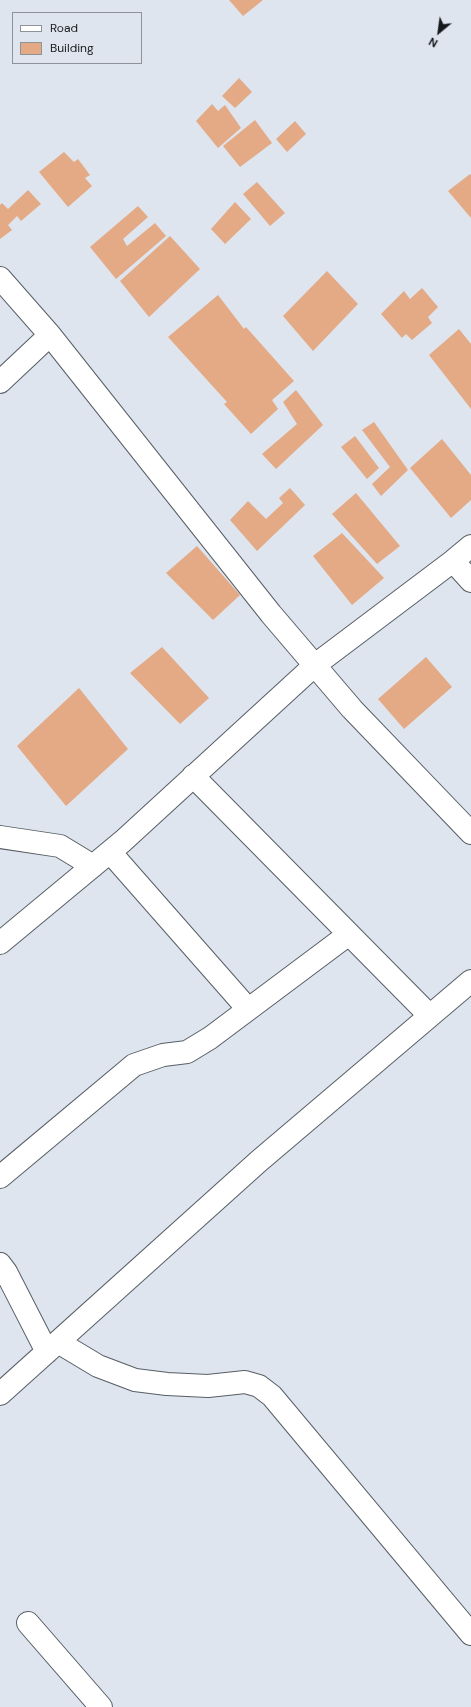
<!DOCTYPE html>
<style>
body{margin:0}
#map{position:relative;width:471px;height:1707px;overflow:hidden;background:#dee5ee;font-family:"DM Sans",sans-serif}
canvas{display:block}
.legend{position:absolute;left:12px;top:12px;width:130px;height:52px;box-sizing:border-box;background:#dee5ee;border:1px solid #8e939a;margin:0;padding:5px 7px;list-style:none;font-size:12px;color:#16191c}
.legend li{display:flex;align-items:center;gap:8px;height:20px}
.legend b{width:20px;border:1px solid #8e939a}
.north{position:absolute;left:419px;top:12px;width:40px;height:40px;-webkit-text-stroke:3px #dee5ee;paint-order:stroke;rotate:209deg;font-size:11px;font-weight:700;line-height:16px;text-align:center;color:#16191c}
.north::after{content:'';display:block;margin:auto;width:14px;height:18px;background:#16191c;clip-path:polygon(50% 0,100% 100%,50% 72%,0 100%)}
</style>
<div id="map">
<canvas width="471" height="1707"></canvas>
<ul class="legend">
<li><b style="height:5px;background:#fff"></b>Road</li>
<li><b style="height:11px;background:#e3aa85"></b>Building</li>
</ul>
<div class="north">N</div>
</div>
<script>
const context = document.querySelector('canvas').getContext('2d');
context.lineJoin = 'round';
function fill(path, color) { context.fillStyle = color; context.fill(path, 'evenodd'); }
const poly = rows => new Path2D(rows.map(r => 'M' + r).join(''));
function trace(path, color, width, dash) { context.strokeStyle = color; context.lineWidth = width; context.lineCap = dash ? 'butt' : 'round'; context.setLineDash(dash || []); context.stroke(path); }
const building = poly([
 [229,0,263,0,243,16],
 [239,78,252,92,235,108,222,96],
 [212,104,218,111,225,105,241,128,218,148,196,121],
 [255,120,272,143,240,167,223,146],
 [295,121,306,134,287,152,276,139],
 [64,152,74,162,78,159,90,175,85,178,92,186,68,207,39,172],
 [470,174,471,175,471,218,448,191],
 [257,182,285,213,270,226,243,194],
 [28,190,41,204,21,221,17,216,8,225,12,230,0,239,0,205,2,203,8,209],
 [235,202,251,219,225,244,211,229],
 [138,206,148,217,123,239,127,246,155,223,166,236,116,279,90,247],
 [170,236,200,269,149,317,120,281],
 [327,271,358,304,313,351,283,316],
 [422,288,438,307,428,317,432,323,412,340,406,334,402,338,381,314,404,291,410,299],
 [218,295,244,329,246,327,294,381,272,400,278,409,251,434,224,404,227,402,168,337],
 [459,329,471,344,471,409,429,355],
 [296,390,323,425,276,469,262,454,297,424,283,402],
 [374,422,408,470,381,496,372,484,390,467,362,430],
 [355,436,379,468,367,479,341,447],
 [442,439,471,475,471,500,451,518,410,468],
 [290,488,305,505,257,551,230,520,248,501,266,519,283,503,279,498],
 [356,493,400,546,377,564,332,514],
 [342,533,384,578,352,605,313,556],
 [197,546,240,595,213,620,166,573],
 [162,647,209,698,180,724,130,673],
 [426,657,452,687,404,729,378,699],
 [79,688,128,749,66,806,17,746]
]);
const minor = poly([
 [0,278,50,335,271,614,352,709,471,833],
 [0,382,50,335],
 [453,561,471,581],
 [193,776,430,1016],
 [0,837,60,846,93,866],
 [110,852,248,1009],
 [0,943,123,841,315,665,453,561,471,546],
 [0,1177,134,1065,163,1055,187,1052,210,1038,349,934],
 [0,1264,6,1272,47,1352],
 [58,1342,98,1366,135,1380,167,1384,208,1386,245,1382,259,1386,272,1396,471,1634],
 [0,1394,259,1161,471,981],
 [28,1623,101,1707]
]);
fill(building, '#e3aa85');
trace(minor, '#575e65', 24);
trace(minor, '#fff', 22);
</script>
